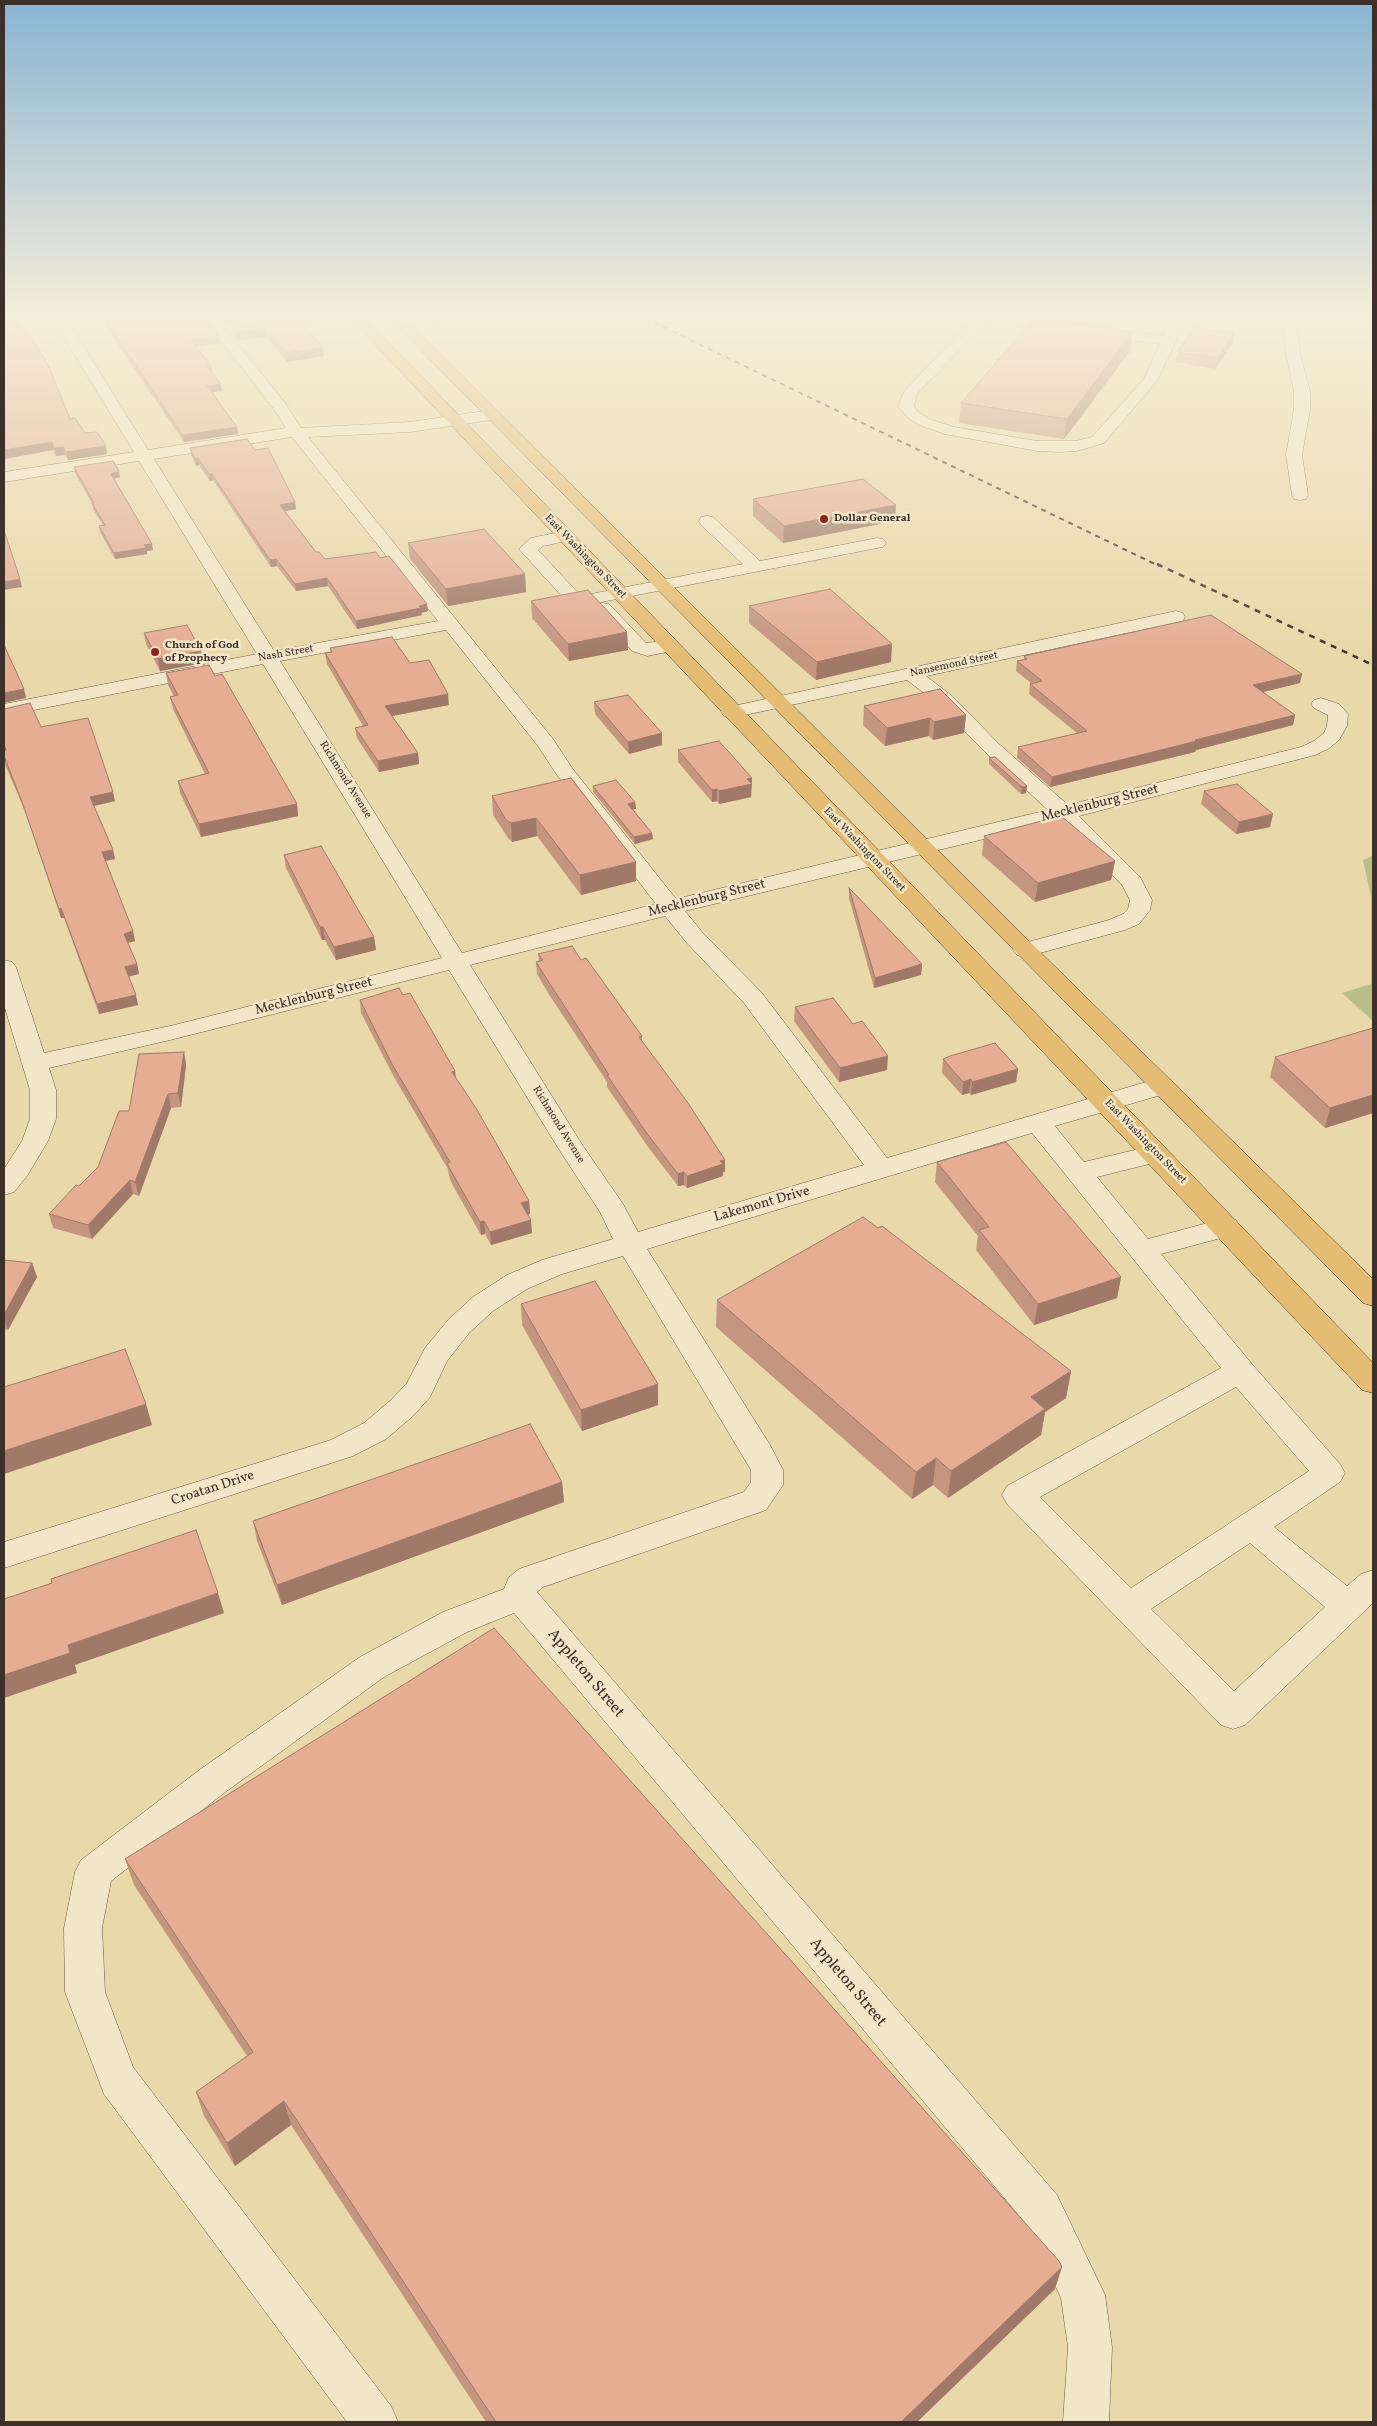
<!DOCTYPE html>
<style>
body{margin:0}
#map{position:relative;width:1377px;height:2426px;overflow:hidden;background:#e9d8a9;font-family:Vollkorn,serif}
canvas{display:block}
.frame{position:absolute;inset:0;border:5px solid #3d2f2a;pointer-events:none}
</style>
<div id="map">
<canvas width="1377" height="2426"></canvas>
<div class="frame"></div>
</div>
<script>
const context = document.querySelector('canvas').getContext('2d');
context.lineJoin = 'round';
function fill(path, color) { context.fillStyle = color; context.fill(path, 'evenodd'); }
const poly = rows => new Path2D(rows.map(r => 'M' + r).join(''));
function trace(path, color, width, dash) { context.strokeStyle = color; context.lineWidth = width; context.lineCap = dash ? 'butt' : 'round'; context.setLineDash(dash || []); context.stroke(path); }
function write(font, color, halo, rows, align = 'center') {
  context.font = font + ' Vollkorn,serif'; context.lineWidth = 5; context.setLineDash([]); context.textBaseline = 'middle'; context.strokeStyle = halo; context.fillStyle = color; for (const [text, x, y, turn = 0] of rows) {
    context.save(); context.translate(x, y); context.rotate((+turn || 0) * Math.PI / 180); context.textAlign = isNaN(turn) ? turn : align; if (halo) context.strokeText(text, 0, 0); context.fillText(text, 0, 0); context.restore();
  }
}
const green = poly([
 [1373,856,1373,1021,1342,993,1371,984,1371,896,1363,860]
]);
const minor = poly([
 [52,318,66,318,148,450,286,428,273,408,203,318,217,318,285,403,301,428,410,422,491,410,496,412,499,415,491,420,410,432,308,437,553,739,572,768,676,899,1048,810,985,752,938,704,907,680,731,718,724,716,721,712,724,708,1176,611,1183,613,1185,617,1183,621,926,676,952,696,999,744,1068,805,1301,747,1314,741,1324,733,1327,726,1328,715,1314,708,1311,704,1314,700,1321,698,1339,704,1348,714,1347,726,1339,740,1328,749,1315,755,1079,816,1140,877,1152,900,1150,910,1139,924,1125,930,1025,957,1017,955,1013,950,1017,945,1109,920,1123,914,1128,909,1130,900,1122,885,1059,821,685,911,702,932,762,993,887,1158,1153,1080,1162,1078,1171,1080,1175,1086,1171,1092,1055,1126,1084,1162,1156,1145,1165,1148,1169,1154,1165,1160,1097,1177,1148,1239,1226,1218,1236,1220,1240,1227,1236,1234,1161,1254,1251,1363,1340,1464,1345,1473,1340,1482,1274,1527,1347,1586,1361,1574,1373,1570,1373,1603,1245,1725,1233,1729,1221,1725,1007,1504,1002,1495,1007,1486,1221,1368,1032,1133,647,1249,770,1445,783,1470,783,1485,766,1510,543,1587,537,1592,1057,2195,1105,2295,1112,2347,1109,2422,1063,2422,1068,2347,1061,2298,1027,2225,514,1613,467,1632,384,1677,224,1793,111,1881,102,1928,105,1992,133,2067,391,2406,398,2422,347,2422,104,2094,65,1992,64,1928,75,1872,81,1860,198,1771,360,1657,443,1612,504,1589,509,1577,519,1569,744,1492,751,1482,751,1470,623,1256,562,1274,527,1289,493,1311,469,1333,447,1361,430,1397,413,1416,386,1439,353,1456,4,1568,4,1542,331,1440,364,1423,391,1400,407,1383,425,1348,449,1319,473,1297,507,1275,542,1260,613,1239,600,1212,560,1151,449,970,170,1040,49,1068,56,1090,56,1119,48,1141,27,1176,14,1192,4,1195,4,1169,22,1141,30,1119,30,1090,4,1005,4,960,12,962,16,967,44,1053,170,1026,442,958,263,664,4,716,4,704,257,654,139,461,4,482,4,472,134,452,52,318],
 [292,437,438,621,274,651,154,459,292,437],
 [446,630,538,746,557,775,656,904,462,953,280,661,446,630],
 [665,916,686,942,744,1003,864,1165,638,1232,623,1204,583,1146,470,965,665,916],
 [1236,1387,1309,1471,1131,1588,1040,1497,1236,1387],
 [1250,1543,1325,1607,1234,1691,1151,1609,1250,1543],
 [283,318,317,318,310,322,262,329,255,325,257,322,283,318],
 [409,318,448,318,441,322,401,327,394,323,396,320,409,318],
 [975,318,1015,318,1163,336,1167,318,1181,318,1176,341,1157,381,1104,443,1077,451,1060,452,1037,451,945,434,919,425,907,417,898,406,905,390,975,318],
 [986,323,1160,344,1144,379,1092,437,1076,441,1037,441,954,427,929,419,917,411,914,406,917,394,986,323],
 [1282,318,1296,318,1300,354,1310,391,1310,409,1302,455,1308,495,1306,499,1300,500,1294,499,1292,495,1286,455,1294,409,1294,391,1286,354,1282,318],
 [707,516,713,517,760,561,877,538,883,539,886,543,883,547,877,548,581,606,569,604,519,549,531,538,565,531,571,532,574,536,571,540,543,546,538,550,581,596,743,564,701,525,699,521,701,517,707,516],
 [603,603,609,604,646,643,670,640,677,642,679,646,677,650,647,656,632,651,594,608,597,604,603,603]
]);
const highway = poly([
 [350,318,365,318,1373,1363,1373,1393,1362,1390,350,318],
 [389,318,404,318,1033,945,1373,1279,1373,1306,1363,1303,389,318]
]);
const railFar1 = poly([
 [645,318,1159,566]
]);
const rail = poly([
 [1157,564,1373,665]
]);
const wall = poly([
 [100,318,206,318,219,336,220,343,196,346,211,366,212,372,222,391,212,392,237,427,238,434,184,442],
 [219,318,274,318,224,323],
 [287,318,324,356,287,362,266,337,238,341,233,334,231,325],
 [1132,332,1130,351,1064,439,959,423,961,403],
 [1234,333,1233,343,1215,369,1175,362,1177,352],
 [70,419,107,454,68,460,65,455,56,456,53,450,4,459],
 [190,448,295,502,296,509,285,511,316,552,325,559,380,558,427,604,428,611,421,613,422,615,357,629,328,586,296,591,277,566,271,567,213,480,210,481,199,465,196,466,191,455],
 [74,467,120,477,114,479,152,544,153,550,147,551,147,554,115,559,100,532,99,526,103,525,93,509,92,503,75,473],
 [753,499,895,521,783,543,753,516],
 [408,543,525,574,526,592,448,606,410,559],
 [531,601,627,632,628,650,569,661,532,618],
 [749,606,891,662,816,680,749,623],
 [144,633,203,663,160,671,146,644],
 [330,648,410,663,449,705,392,716,418,753,419,764,379,772,357,738,355,728,363,726,327,664,325,653,331,652],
 [1024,656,1300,683,1263,692,1295,715,1293,725,1196,750,1195,752,1050,787,1017,758,1018,747,1077,733,1029,694,1030,684,1031,683,1016,671,1017,661,1024,660],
 [166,673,215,676,297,804,298,816,201,837,180,793,178,781,205,774,173,709,170,697,174,696,168,685],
 [594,702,662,745,629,754,595,714],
 [864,706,966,715,964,733,933,740,929,736,885,746,863,725],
 [4,709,41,727,115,801,94,806,113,850,115,859,106,861,135,941,128,943,137,964,139,974,128,976,138,1005,99,1014,64,918,61,918,25,811,6,767,4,756],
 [678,750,752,778,751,797,719,804,717,801,712,802,678,762],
 [989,758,1027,786,1026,793,1021,794,989,764],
 [593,786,635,802,636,809,633,809,652,833,653,839,635,844,593,792],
 [1204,791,1270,827,1236,834,1201,804],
 [492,796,636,862,636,881,581,895,537,836,512,842,508,838,493,815],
 [984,836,1115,861,1111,880,1035,902,982,855],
 [284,855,374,937,376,950,336,960,325,940,322,940,286,868],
 [849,888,922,964,921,975,874,988,849,898],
 [538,954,581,960,642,1036,642,1041,725,1172,723,1172,723,1176,687,1188,684,1185,678,1186,648,1147,607,1087,607,1082,550,996,537,974,536,962,539,961],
 [360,1000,455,1071,456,1079,529,1201,530,1214,527,1215,532,1233,491,1245,485,1234,481,1235,452,1184,449,1176,448,1169,394,1077,361,1013],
 [795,1007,887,1070,839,1082,794,1021],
 [1373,1028,1373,1113,1325,1128,1270,1077,1275,1057],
 [184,1052,186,1065,181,1107,171,1108,139,1196,133,1194,92,1239,53,1228,49,1214,79,1186,98,1167,129,1111],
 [943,1059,1018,1069,1016,1082,971,1095,969,1093,962,1095,942,1073],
 [937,1162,1121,1277,1117,1298,1034,1325,976,1250,978,1236,935,1182],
 [4,1260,32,1263,37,1277,8,1330,4,1329],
 [717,1300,1071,1371,1066,1398,1045,1412,1041,1435,948,1498,933,1485,912,1499,716,1327],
 [521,1304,658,1405,582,1431,522,1325],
 [562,1482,564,1502,282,1605,257,1541,253,1521],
 [125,1859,1055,2289,917,2422,486,2422,291,2125,235,2166,204,2116,196,2092,247,2056,134,1885]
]);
const shadedWall = poly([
 [223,318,274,318,224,323],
 [265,328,266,337,238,341,236,332],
 [1132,332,1130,351,1064,439,1067,419],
 [1234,333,1233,343,1215,369,1217,358],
 [219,336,220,343,192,347,191,340],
 [323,347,324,356,287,362,286,353],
 [207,366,211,366,212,372],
 [221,384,222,391,208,393,207,386],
 [237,427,238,434,184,442,183,435],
 [52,442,53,450,4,459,4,450],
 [106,446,107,454,68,460,66,452],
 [63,447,65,455,56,456,54,448],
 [198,458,199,465,196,466,195,459],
 [119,471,120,477,112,479,111,474],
 [209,474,212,474,213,480,210,481],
 [295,502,296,509,281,512,280,505],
 [896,505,895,521,783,543,784,526],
 [152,544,153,550,147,551,147,554,115,559,114,553,144,545],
 [276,559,277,566,271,567,270,560],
 [525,574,526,592,448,606,446,589],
 [327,578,328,586,296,591,295,584],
 [20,579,22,587,4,590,4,582],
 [427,604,428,611,421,613,422,615,357,629,356,621],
 [627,632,628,650,569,661,568,644],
 [892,644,891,662,816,680,817,662],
 [201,651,203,663,160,671,158,659],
 [1302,674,1300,683,1251,695,1253,685],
 [24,689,26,698,4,703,4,693],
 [448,694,449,705,387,717,385,706],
 [966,715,964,733,933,740,934,722],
 [1295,715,1293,725,1196,750,1195,752,1050,787,1052,777],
 [930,718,929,736,885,746,887,728],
 [662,733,662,745,629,754,628,742],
 [418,753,419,764,379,772,378,761],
 [752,778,751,797,719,804,719,791,747,779],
 [1027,786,1026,793,1021,794,1022,787],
 [717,789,717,801,712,802,712,790],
 [113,792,115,801,93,806,90,797],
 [635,802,636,809,628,810,628,804],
 [297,804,298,816,201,837,199,824],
 [1273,814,1270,827,1236,834,1239,822],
 [536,818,537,836,512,842,511,823],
 [652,833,653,839,635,844,634,837],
 [113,850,115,859,104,861,102,852],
 [1115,861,1111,880,1035,902,1038,883],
 [636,862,636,881,581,895,580,875],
 [61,908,64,918,61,918,59,909],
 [320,927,323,927,325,940,322,940],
 [133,931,135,941,126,943,124,934],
 [374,937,376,950,336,960,334,947],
 [137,964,139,974,127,977,125,967],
 [922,964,921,975,874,988,875,978],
 [136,995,138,1005,99,1014,97,1004],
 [184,1052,186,1065,181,1107,178,1093],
 [888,1056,887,1070,839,1082,840,1068],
 [1018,1069,1016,1082,971,1095,972,1082],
 [455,1071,456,1084,452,1072],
 [971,1079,969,1093,962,1095,963,1082],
 [168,1094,171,1108,139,1196,135,1182],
 [1373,1095,1373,1113,1325,1128,1330,1108],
 [725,1160,725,1172,723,1172,723,1176,687,1188,687,1176],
 [684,1172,684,1185,678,1186,678,1174],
 [130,1180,133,1194,92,1239,88,1225],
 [529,1201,530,1214,522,1216,521,1203],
 [531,1220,532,1233,491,1245,490,1232],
 [484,1221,485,1234,481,1235,480,1222],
 [32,1263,37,1277,8,1330,4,1318,4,1315],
 [1121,1277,1117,1298,1034,1325,1038,1304],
 [1071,1371,1066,1398,1045,1412,1041,1435,948,1498,951,1471,1031,1397],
 [658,1384,658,1405,582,1431,581,1410],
 [146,1404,152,1425,4,1474,4,1451],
 [936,1458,933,1485,912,1499,916,1472],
 [562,1482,564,1502,282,1605,277,1585],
 [218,1593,224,1613,75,1665,77,1673,4,1698,4,1675,68,1645],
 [284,2101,291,2125,235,2166,227,2143],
 [1062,2267,1055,2289,917,2422,901,2422]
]);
const building = poly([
 [4,318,16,318,27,336,31,336,49,367,70,419,75,418,85,433,97,432,106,446,66,452,63,447,54,448,52,442,4,450,4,318],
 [104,318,206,318,219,336,191,340,211,366,207,366,221,384,207,386,237,427,183,435,104,318],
 [287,318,298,318,323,347,286,353,265,328,236,332,231,325,287,318],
 [1035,318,1046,318,1132,332,1067,419,961,403,1035,318],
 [1195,328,1234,333,1217,358,1177,352,1195,328],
 [247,439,255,450,268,448,295,502,280,505,316,552,319,552,325,559,376,552,380,558,389,556,427,604,419,606,421,608,356,621,327,578,295,584,276,559,270,560,212,474,209,474,198,458,195,459,190,448,247,439],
 [113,461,119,471,111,474,152,544,144,545,146,548,114,553,99,526,105,525,92,503,94,503,74,467,113,461],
 [863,479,896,505,784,526,753,499,863,479],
 [484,529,525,574,446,589,408,543,484,529],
 [4,533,5,533,20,579,4,582,4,533],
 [830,589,892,644,817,662,749,606,830,589],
 [588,590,627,632,568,644,531,601,588,590],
 [1211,615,1302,674,1253,685,1295,715,1195,740,1197,741,1052,777,1018,747,1087,731,1030,684,1042,681,1017,661,1027,659,1024,656,1211,615],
 [187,625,201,651,158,659,144,633,187,625],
 [392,637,410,663,429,660,448,694,385,706,418,753,378,761,355,728,368,725,325,653,332,652,330,648,392,637],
 [4,645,24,689,4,693,4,645],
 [209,665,215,676,222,674,297,804,199,824,178,781,209,773,170,697,178,695,166,673,209,665],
 [940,689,966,715,934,722,930,718,887,728,864,706,940,689],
 [628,695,662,733,628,742,594,702,628,695],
 [30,703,41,727,88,718,113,792,90,797,113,850,102,852,133,931,124,934,137,964,125,967,136,995,97,1004,61,908,59,909,22,802,4,756,4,751,6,750,4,745,4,709,30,703],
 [719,741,752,778,747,779,752,784,719,791,717,789,712,790,678,750,719,741],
 [995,757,1027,786,1022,787,989,758,995,757],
 [571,778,636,862,580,875,536,818,511,823,506,820,492,796,571,778],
 [616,780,635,802,628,804,652,833,634,837,593,786,616,780],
 [1237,784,1273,814,1239,822,1204,791,1237,784],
 [1061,816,1115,861,1038,883,984,836,1061,816],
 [321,846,374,937,334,947,323,927,320,927,284,855,321,846],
 [849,888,922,964,875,978,849,888],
 [572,946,581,960,586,958,642,1036,639,1037,688,1103,725,1160,720,1161,723,1164,687,1176,684,1172,678,1174,648,1135,607,1075,609,1075,550,984,536,962,543,960,538,954,572,946],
 [399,988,403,995,410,993,455,1071,452,1072,476,1108,529,1201,521,1203,531,1220,490,1232,484,1221,480,1222,451,1171,447,1163,450,1162,392,1064,360,1000,399,988],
 [833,998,853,1024,862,1021,888,1056,840,1068,795,1007,833,998],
 [1373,1028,1373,1095,1330,1108,1275,1057,1373,1028],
 [995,1043,1018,1069,972,1082,971,1079,963,1082,943,1059,950,1056,995,1043],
 [184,1052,178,1093,168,1094,135,1182,130,1180,88,1225,49,1214,76,1185,79,1186,98,1167,119,1111,129,1111,139,1054,184,1052],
 [1006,1142,1121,1277,1038,1304,979,1230,989,1227,937,1162,1006,1142],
 [863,1217,878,1228,882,1226,1071,1371,1031,1397,1045,1409,951,1471,936,1458,916,1472,717,1300,863,1217],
 [4,1260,32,1263,4,1315,4,1260],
 [595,1281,658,1384,581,1410,521,1304,595,1281],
 [125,1349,146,1404,4,1451,4,1387,125,1349],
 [530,1424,562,1482,277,1585,253,1521,530,1424],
 [196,1530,218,1593,68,1645,70,1653,4,1675,4,1599,52,1583,51,1579,196,1530],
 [494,1628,1059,2261,1062,2267,901,2422,496,2422,284,2101,227,2143,196,2092,253,2052,125,1859,494,1628]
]);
const markers = [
 [824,519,5,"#8f2418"],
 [155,652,5,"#8f2418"]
];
const farPoinames = [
 ["Dollar General",834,519],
 ["Church of God",165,646],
 ["of Prophecy",165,659]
];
const farStreetnames = [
 ["East Washington Street",585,557,46],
 ["Nash Street",286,654,-10],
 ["Nansemond Street",954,665,-12],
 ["Richmond Avenue",345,780,58],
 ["East Washington Street",864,850,46],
 ["Richmond Avenue",558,1125,58],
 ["East Washington Street",1145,1142,46]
];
const streetNames = [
 ["Mecklenburg Street",1100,804,-14],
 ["Mecklenburg Street",707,899,-14],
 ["Mecklenburg Street",314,997,-14],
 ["Lakemont Drive",762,1205,-16],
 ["Croatan Drive",213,1489,-18]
];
const nearStreetnames = [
 ["Appleton Street",585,1674,50],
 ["Appleton Street",847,1983,50]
];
fill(green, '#b8be87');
trace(minor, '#68594a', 1);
trace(highway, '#3d2f2a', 1);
fill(minor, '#f1e6c7');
fill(highway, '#e4bc74');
trace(railFar1, '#3d2f2a', 2, [5, 5]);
trace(rail, '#3d2f2a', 2.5, [6, 6]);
fill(wall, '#c4957f');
fill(shadedWall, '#a07968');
fill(building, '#e4ad94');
trace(building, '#a07968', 1);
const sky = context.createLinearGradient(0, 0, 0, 657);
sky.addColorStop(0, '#89b5d3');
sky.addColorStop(0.48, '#f5edd8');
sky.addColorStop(1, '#f5edd800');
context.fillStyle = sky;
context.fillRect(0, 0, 1377, 657);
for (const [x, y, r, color] of markers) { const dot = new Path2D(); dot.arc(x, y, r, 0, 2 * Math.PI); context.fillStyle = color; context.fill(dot); trace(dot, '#f1e6c7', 2); }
write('bold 11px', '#3d2f2a', '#f1e6c7', farPoinames, 'left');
write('11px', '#3d2f2a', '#f1e6c7', farStreetnames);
write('14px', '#3d2f2a', '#f1e6c7', streetNames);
write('16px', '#3d2f2a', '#f1e6c7', nearStreetnames);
</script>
